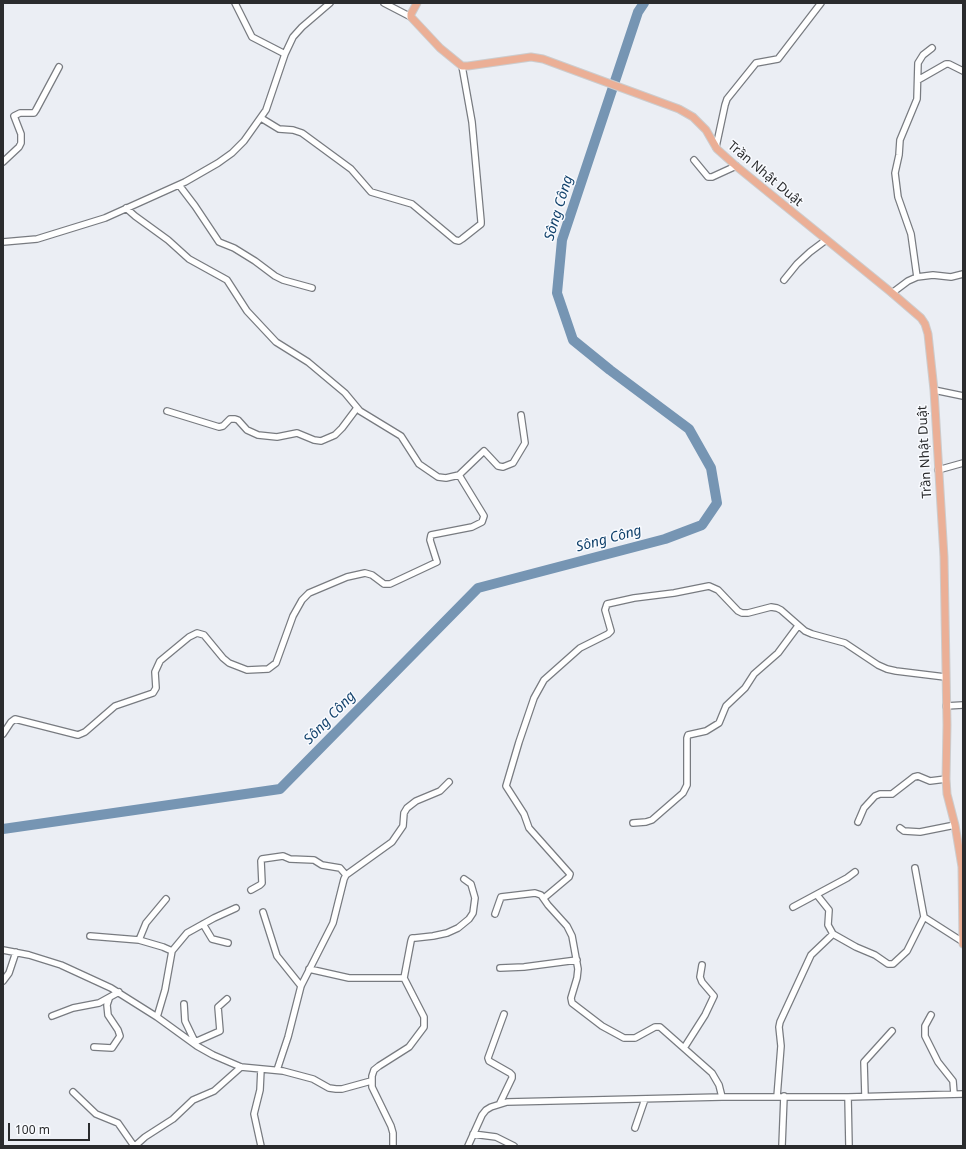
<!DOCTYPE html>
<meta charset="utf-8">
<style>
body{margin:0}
#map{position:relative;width:966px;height:1149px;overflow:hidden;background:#ebeef4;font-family:"Noto Sans",sans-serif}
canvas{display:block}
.frame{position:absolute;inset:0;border:4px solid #2a2b2d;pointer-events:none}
.scale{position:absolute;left:8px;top:1123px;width:82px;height:18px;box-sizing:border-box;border:2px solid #2a2b2d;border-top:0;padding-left:5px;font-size:12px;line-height:14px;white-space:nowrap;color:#2a2b2d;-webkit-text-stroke:3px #f9fbff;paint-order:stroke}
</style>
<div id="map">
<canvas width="966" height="1149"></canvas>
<div class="frame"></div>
<div class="scale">100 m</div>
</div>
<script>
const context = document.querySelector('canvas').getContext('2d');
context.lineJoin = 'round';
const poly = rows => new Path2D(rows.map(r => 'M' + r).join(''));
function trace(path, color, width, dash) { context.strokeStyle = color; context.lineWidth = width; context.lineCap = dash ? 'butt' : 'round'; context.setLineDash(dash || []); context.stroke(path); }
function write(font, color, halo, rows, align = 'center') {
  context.font = font + ' "Noto Sans",sans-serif'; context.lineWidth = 3; context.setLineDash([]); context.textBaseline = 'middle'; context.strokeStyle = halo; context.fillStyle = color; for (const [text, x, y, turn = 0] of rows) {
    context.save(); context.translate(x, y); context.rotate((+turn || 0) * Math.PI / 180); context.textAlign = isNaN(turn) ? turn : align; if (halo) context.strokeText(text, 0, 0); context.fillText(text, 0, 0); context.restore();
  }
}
const river = poly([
 [3,829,280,789,478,588,665,539,702,525,717,503,711,468,689,429,610,370,573,340,557,293,562,240,638,12,644,3]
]);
const minor = poly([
 [235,3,252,37,285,54],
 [384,3,411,17],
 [918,80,946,64,949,64,963,71],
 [261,118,279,129,293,130,302,133,351,169,371,192,412,204,455,240,459,241,462,239,481,224,481,221,472,122,462,66],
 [716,147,725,105,727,99,756,63,778,59,821,3],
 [694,160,708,177,712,177,736,166],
 [3,162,19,147,21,143,21,134,14,116,20,113,34,113,36,110,59,67],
 [179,185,195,206,219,242,234,248,255,261,275,276,283,280,312,288],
 [126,208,135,216,168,240,189,259,227,280,247,311,276,342,308,362,345,393,360,411,401,436,419,464,438,477,446,478,459,475,484,451,498,466,503,467,513,463,525,443,521,415],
 [3,242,37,239,105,218,185,182,218,163,232,153,244,141,266,110,285,54,293,37,302,27,330,3],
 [917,277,911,234,898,197,895,173,899,155,900,140,917,99,918,63,923,55,932,48],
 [784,280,797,264,810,252,826,240],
 [892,293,908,281,917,277,933,275,951,277,963,274],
 [934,390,963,396],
 [167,411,219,427,223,426,230,419,235,419,238,420,247,430,258,435,277,437,297,433,314,440,321,441,335,435,342,428,357,408],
 [938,470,963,463],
 [946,706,963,705],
 [3,734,11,722,15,719,78,735,85,732,115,706,153,693,156,688,155,672,160,661,189,637,197,633,204,635,223,658,229,663,247,670,268,669,276,663,293,616,302,600,309,593,347,577,365,573,372,575,384,584,390,584,437,562,430,540,431,535,472,527,482,522,484,516,481,511,459,475],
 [858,822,864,808,875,796,880,794,892,794,914,777,918,776,930,781,946,779],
 [633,823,646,822,652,820,683,793,687,785,687,738,688,735,706,731,719,723,726,706,745,688,754,674,778,653,798,626],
 [900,828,904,831,920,832,955,825],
 [251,890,260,885,262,883,261,861,262,859,283,856,290,859,314,860,322,865,340,868,346,875],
 [817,895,829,910,828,925,833,934,856,947,875,955,888,964,893,964,907,951,924,917,915,868],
 [544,898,569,877,570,874,529,828,524,814,506,786,519,742,534,698,544,680,580,648,608,634,611,631,605,610,607,604,634,598,674,593,709,586,718,590,738,611,742,613,748,613,771,607,777,608,781,610,805,631,812,634,845,643,878,665,887,669,896,671,945,677],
 [793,907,847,878,855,872],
 [263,912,277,956,301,986],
 [495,914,501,897,535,893,541,895,548,905,567,926,572,936,578,969,577,978,571,998,572,1003,602,1026,624,1038,635,1038,655,1027,660,1027,712,1073,719,1085,722,1097],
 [924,917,963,942],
 [203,924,212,939,228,943],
 [90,936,139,940,163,947,172,951],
 [139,940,146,923,166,899],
 [3,950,29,955,61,965,111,988,157,1017,197,1046,213,1055,241,1067,283,1071,313,1079,329,1088,336,1089,342,1089,371,1081],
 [500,968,524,967,577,960],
 [309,969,349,978,404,978],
 [3,981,9,973,16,952],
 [184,1004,185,1021,196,1044],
 [931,1015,925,1026,925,1036,938,1062,953,1081,954,1094],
 [52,1016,73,1008,99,1003,119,992],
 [157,1017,165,990,172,951,187,933,214,918,236,908],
 [195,1042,220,1031,218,1007,227,999],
 [94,1047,112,1048,120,1036,118,1030,108,1015,107,1005,109,999],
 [684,1048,705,1015,714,996,702,982,700,977,702,965],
 [277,1070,288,1037,301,986,333,923,344,879,346,875,392,842,403,826,404,813,407,808,416,801,440,791,449,782],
 [73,1092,96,1114,118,1123,134,1146],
 [865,1096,864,1062,892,1031],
 [777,1097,781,1046,779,1027,780,1022,811,955,833,934],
 [848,1097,849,1146],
 [500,1103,512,1078,512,1075,510,1073,489,1061,488,1058,504,1014],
 [635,1128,645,1099],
 [473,1134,496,1137,514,1146],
 [135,1146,145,1137,173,1119,193,1100,214,1091,241,1067],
 [261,1146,254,1114,260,1090,261,1069],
 [393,1146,393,1133,391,1126,372,1087,372,1076,374,1070,379,1066,409,1047,424,1027,424,1017,404,978,411,941,412,938,415,938,433,936,447,933,458,928,469,919,473,913,475,898,471,884,464,879],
 [468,1146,482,1115,486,1110,491,1107,507,1102,722,1097,848,1097,963,1094],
 [782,1146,784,1096]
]);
const major = poly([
 [417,3,411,14,411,17,440,48,462,66,468,66,531,57,543,59,679,109,693,117,706,130,717,149,736,166,892,293,921,318,925,324,928,334,934,390,944,557,947,725,946,779,947,794,955,825,962,867,963,944]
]);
const streetNames = [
 ["Trần Nhật Duật",765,174,40],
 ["Trần Nhật Duật",925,452,-93]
];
const waterNames = [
 ["Sông Công",559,208,-73],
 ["Sông Công",609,539,-15],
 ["Sông Công",330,718,-46]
];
trace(river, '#7695b3', 10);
trace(minor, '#787b80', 8);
trace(major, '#cccccd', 9);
trace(minor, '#fff', 5.5);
trace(major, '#ebaf96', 7);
write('13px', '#2a2b2d', '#f9fbff', streetNames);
write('italic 14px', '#12426c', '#f9fbff', waterNames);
</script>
